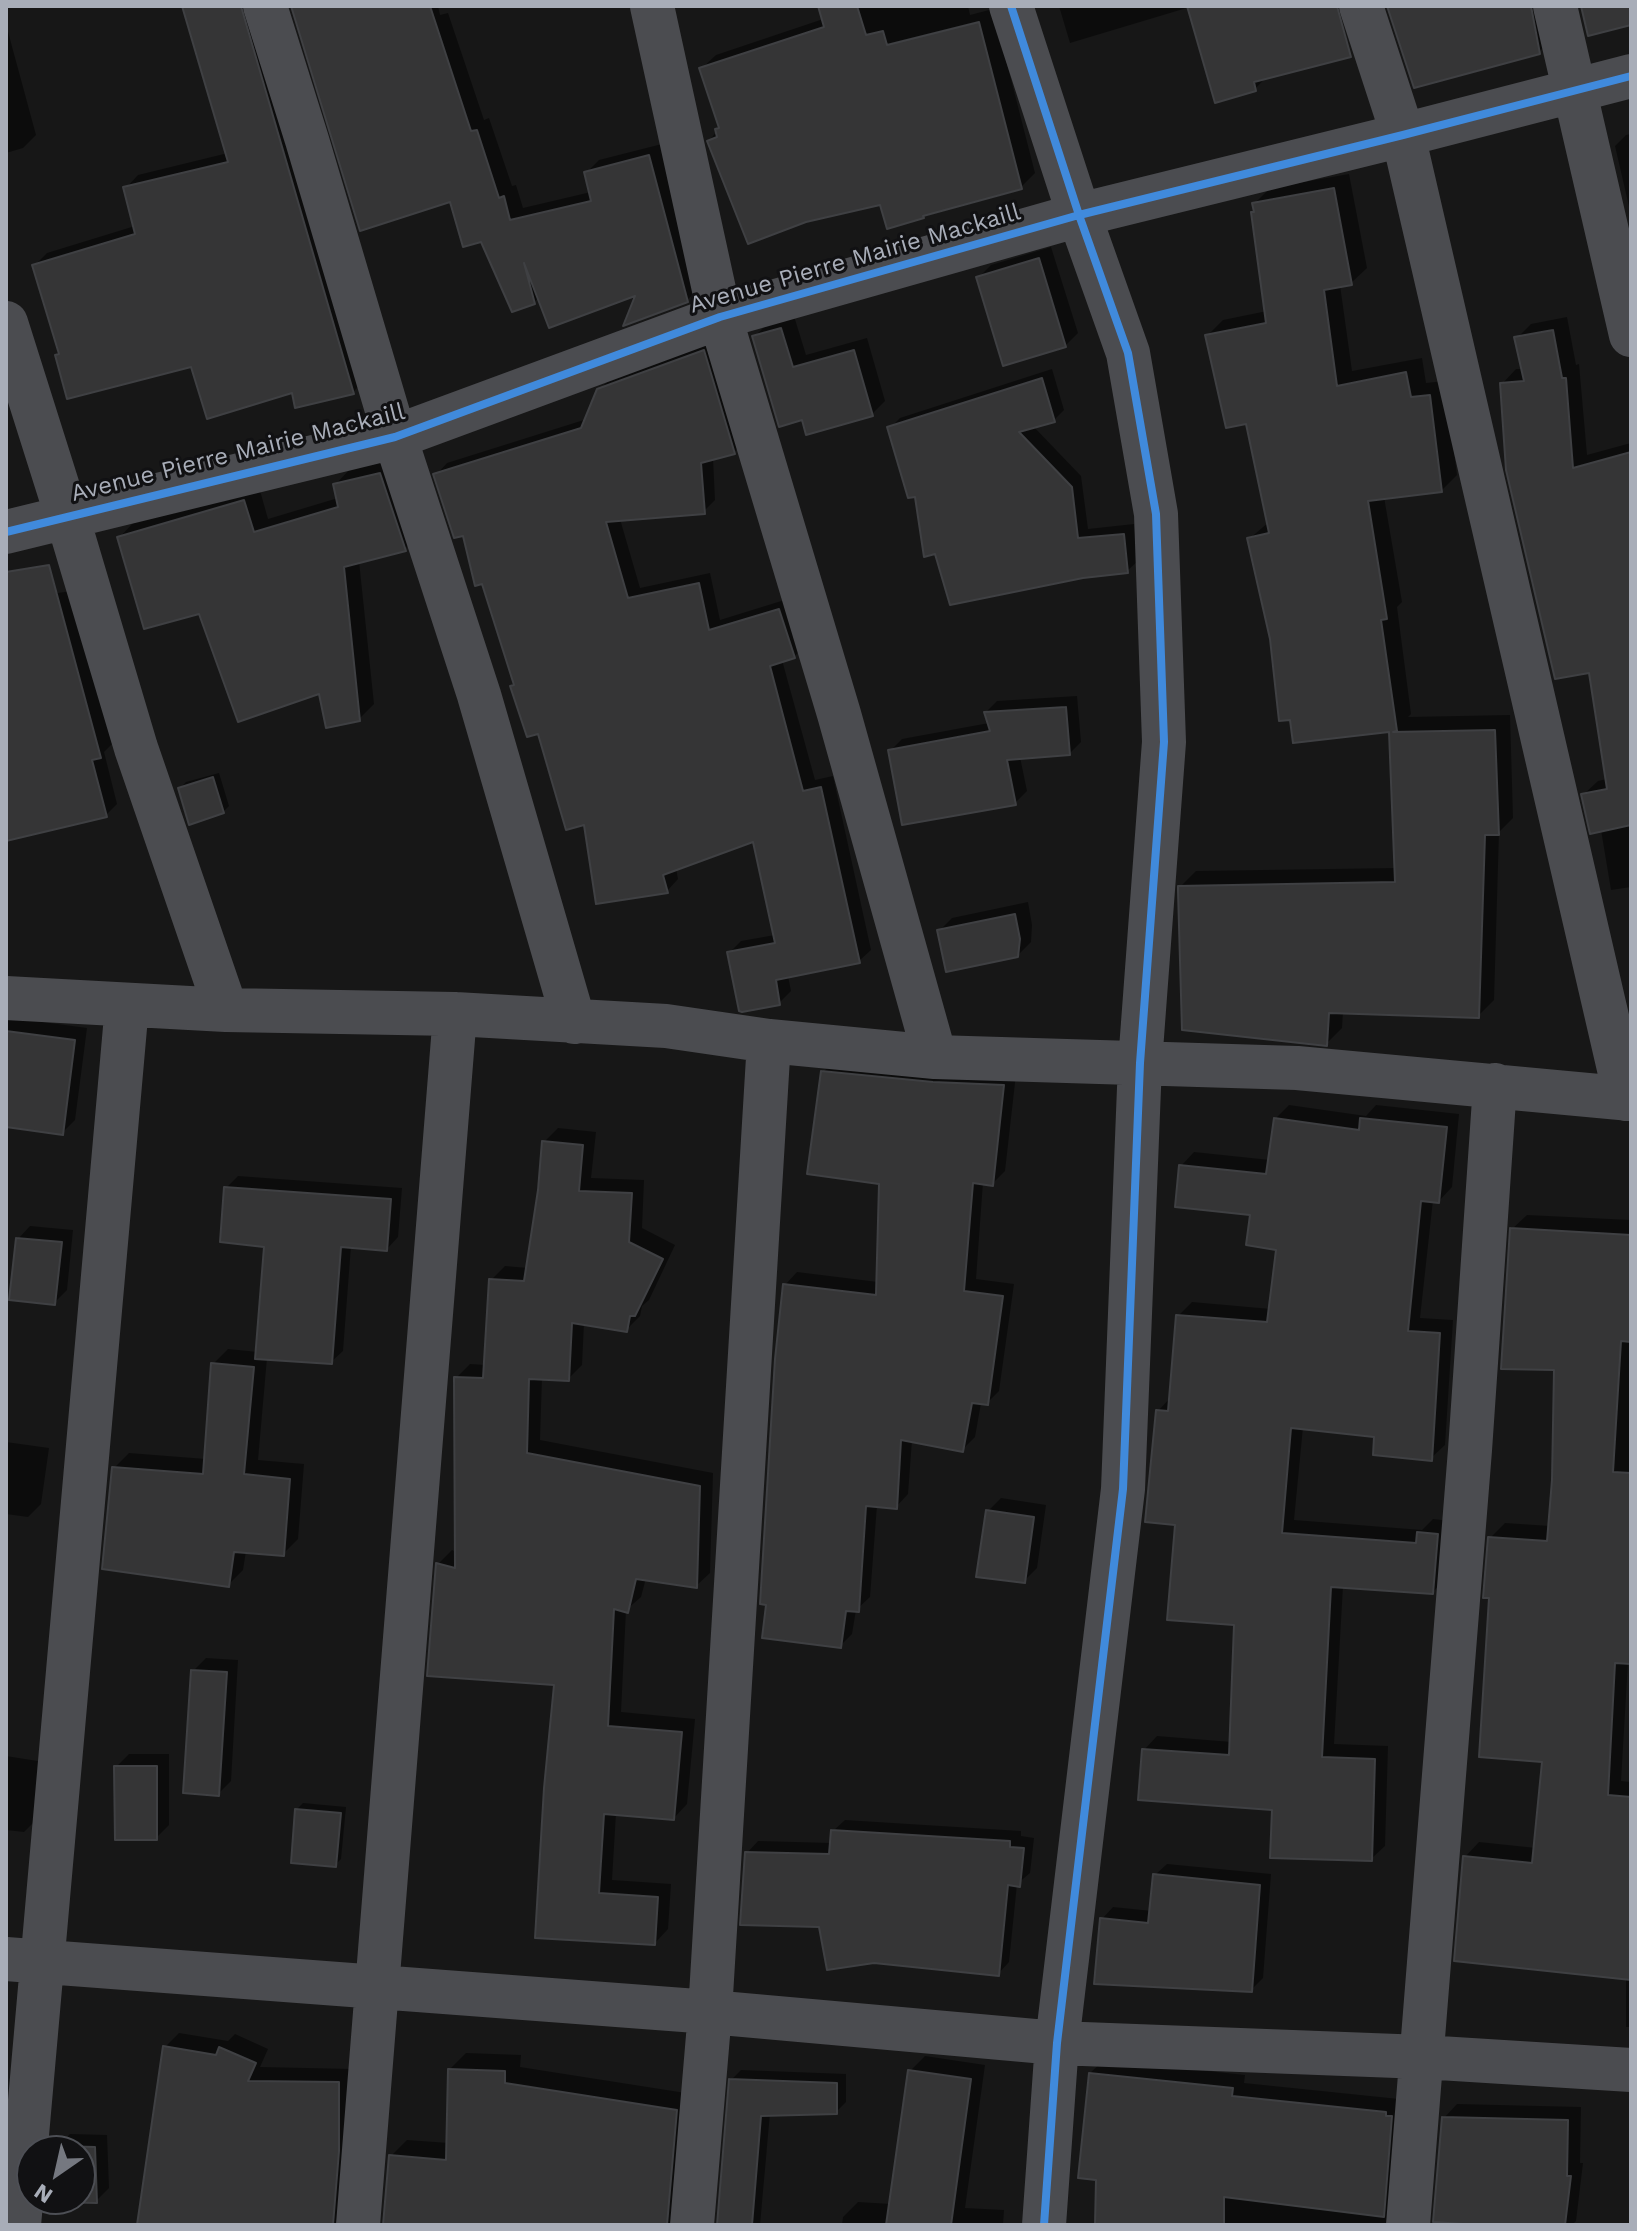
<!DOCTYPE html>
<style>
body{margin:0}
#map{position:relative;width:1637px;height:2231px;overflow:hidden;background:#171717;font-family:"Work Sans",sans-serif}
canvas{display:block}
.frame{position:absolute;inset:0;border:8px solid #a8adb8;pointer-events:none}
.north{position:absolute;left:16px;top:2135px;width:80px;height:80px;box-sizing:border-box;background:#111113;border:2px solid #4d4f55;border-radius:50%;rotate:214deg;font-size:22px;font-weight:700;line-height:32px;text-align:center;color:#a8adb8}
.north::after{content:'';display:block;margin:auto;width:28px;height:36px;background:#757880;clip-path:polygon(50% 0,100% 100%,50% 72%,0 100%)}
</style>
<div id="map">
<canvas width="1637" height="2231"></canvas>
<div class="frame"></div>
<div class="north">N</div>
</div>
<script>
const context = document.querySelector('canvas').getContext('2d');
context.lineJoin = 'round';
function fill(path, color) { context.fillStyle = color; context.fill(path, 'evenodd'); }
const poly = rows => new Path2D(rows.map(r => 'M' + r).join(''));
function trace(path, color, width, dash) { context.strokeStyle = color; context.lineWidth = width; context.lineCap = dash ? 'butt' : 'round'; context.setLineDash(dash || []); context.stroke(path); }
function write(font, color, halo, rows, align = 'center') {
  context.font = font + ' "Work Sans",sans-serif'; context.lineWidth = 6; context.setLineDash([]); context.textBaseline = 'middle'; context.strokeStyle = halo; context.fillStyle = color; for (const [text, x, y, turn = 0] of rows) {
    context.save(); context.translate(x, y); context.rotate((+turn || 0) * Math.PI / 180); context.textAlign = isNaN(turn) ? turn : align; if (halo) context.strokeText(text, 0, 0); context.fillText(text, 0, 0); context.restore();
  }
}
const shadow = poly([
 [184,6,255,6,366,379,353,392,293,391,193,365,61,353,34,266,47,253,135,226,126,188,138,175,228,153],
 [293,6,438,6,440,15,448,13,484,120,489,118,512,186,516,185,523,208,591,192,586,173,599,160,662,144,700,288,687,300,638,293,539,297,534,302],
 [862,6,968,6,970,15,993,9,1035,173,1021,187,927,212,923,216,709,141,721,126,701,69,716,55],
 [1059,6,1334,6,1255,89,1190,7,1070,43],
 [1389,6,1549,6,1556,36,1539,52],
 [7,28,36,135,23,148,6,153],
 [1631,134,1631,215,1615,146,1626,135],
 [1349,174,1367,268,1351,283,1340,285,1352,371,1422,358,1426,383,1445,381,1457,475,1442,490,1384,497,1402,602,1397,607,1411,714,1408,717,1510,715,1513,818,1499,832,1494,1000,1478,1016,1343,1011,1342,1028,1326,1044,1180,887,1196,871,1396,868,1391,730,1292,718,1249,539,1269,522,1247,422,1207,336,1223,320,1267,311,1255,203,1270,188],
 [1051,247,1078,333,1065,346,978,278,991,265],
 [794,316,806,355,867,338,885,401,872,414,803,418,754,337,767,324],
 [1567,317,1576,365,1579,364,1587,455,1631,443,1631,887,1611,890,1601,830,1583,795,1598,781,1607,779,1590,671,1502,384,1516,369,1523,369,1517,338,1531,324],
 [715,340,746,440,734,452,713,458,715,500,703,512,620,519,640,588,710,573,720,620,791,598,805,645,794,657,782,660,815,780,833,776,871,950,859,961,788,976,791,991,779,1003,729,953,741,941,775,935,755,840,676,868,678,879,667,891,585,823,516,684,484,582,465,533,436,475,447,463,587,419,599,390,611,378],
 [1052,369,1064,410,1054,420,1033,426,1081,476,1088,529,1134,524,1138,561,1127,571,917,495,890,428,900,418],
 [395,459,419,534,405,549,359,561,374,704,359,719,200,611,119,538,133,523,259,487,268,519,338,498,335,485,349,470],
 [71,591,112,744,104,752,117,804,106,815,6,839,6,601],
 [1077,696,1081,742,1070,753,1020,757,1027,791,1015,803,890,751,902,739,989,723,986,712,997,701],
 [219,773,229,806,223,812,180,788,186,782],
 [1028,902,1032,925,1031,942,1017,956,939,931,952,918],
 [6,1017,87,1028,75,1120,62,1133,6,1125],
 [836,1060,1016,1074,1005,1171,992,1184,983,1182,976,1279,1014,1284,999,1391,987,1403,981,1403,975,1437,962,1450,912,1440,908,1494,896,1507,877,1505,870,1597,856,1610,852,1634,840,1646,768,1603,785,1285,797,1272,878,1282,882,1182,823,1072],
 [1289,1105,1366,1116,1376,1105,1459,1114,1452,1187,1439,1201,1433,1200,1420,1318,1453,1320,1445,1445,1431,1458,1376,1435,1303,1427,1294,1520,1422,1530,1433,1519,1451,1521,1446,1578,1433,1592,1343,1586,1334,1744,1388,1746,1385,1846,1371,1859,1274,1808,1144,1750,1157,1736,1232,1742,1236,1624,1177,1523,1158,1411,1171,1397,1178,1316,1192,1302,1271,1309,1278,1248,1252,1214,1181,1166,1194,1152,1270,1160,1275,1119],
 [558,1128,596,1132,591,1178,644,1180,642,1228,675,1245,649,1300,642,1306,640,1316,627,1329,584,1323,582,1365,568,1379,542,1377,540,1440,713,1473,710,1573,696,1586,646,1578,641,1597,626,1610,621,1712,695,1719,687,1804,674,1818,616,1813,612,1880,671,1884,668,1929,655,1943,537,1936,556,1683,438,1564,452,1550,457,1552,456,1378,470,1364,486,1365,491,1280,505,1266,528,1268,540,1190,544,1142],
 [238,1176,402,1188,398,1237,387,1249,351,1246,343,1351,331,1362,267,1358,258,1460,304,1464,298,1539,283,1554,246,1551,243,1570,228,1585,114,1468,129,1453,206,1459,213,1364,228,1349,258,1352,267,1245,226,1188],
 [1527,1215,1631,1220,1631,1662,1628,1662,1621,1781,1631,1782,1631,2027,1626,2027,1626,1977,1465,1857,1479,1842,1536,1848,1545,1760,1491,1596,1490,1538,1505,1523,1550,1526,1556,1368,1512,1229],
 [30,1226,73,1230,67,1290,54,1303,18,1239],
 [6,1442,49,1448,41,1504,28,1517,6,1514],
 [1001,1498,1046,1505,1037,1568,1024,1581,988,1511],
 [206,1658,238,1660,231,1781,218,1794,193,1671],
 [129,1754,169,1754,169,1825,156,1838,116,1767],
 [6,1756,44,1762,35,1821,24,1832,6,1830],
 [303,1803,346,1807,341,1859,335,1865,297,1809],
 [845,1820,1021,1831,1021,1836,1034,1838,1030,1873,1017,1884,1009,1962,998,1974,821,1925,747,1853,758,1841,832,1843,833,1831],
 [1167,1864,1271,1874,1263,1978,1251,1990,1102,1919,1113,1907,1152,1911,1155,1875],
 [179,2033,228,2041,235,2034,268,2049,260,2067,353,2069,339,2225,139,2225,165,2047],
 [466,2053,521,2055,520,2067,692,2094,683,2225,385,2225,391,2156,407,2140,449,2143,450,2069],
 [925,2056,985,2065,965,2208,1004,2210,1003,2225,842,2225,843,2217,858,2202,891,2204,910,2071],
 [1104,2060,1245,2075,1244,2083,1399,2099,1401,2225,1097,2225,1098,2178,1090,2073],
 [741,2070,846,2074,846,2102,836,2112,770,2113,760,2225,719,2225,731,2080],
 [1457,2104,1581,2107,1580,2163,1583,2163,1576,2221,1572,2225,1435,2225,1444,2118],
 [70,2134,107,2135,109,2188,96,2201,56,2199,80,2199,80,2151,57,2151,57,2147]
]);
const building = poly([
 [182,6,241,6,354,394,295,408,292,393,207,419,191,367,67,399,55,355,59,354,32,265,135,234,123,187,228,162,182,6],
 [291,6,430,6,471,131,477,130,499,198,504,196,510,220,591,201,584,172,649,155,688,302,623,326,635,296,549,328,524,263,535,304,512,312,481,242,463,247,450,202,360,231,291,6],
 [818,6,857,6,866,35,883,31,887,45,979,22,1022,189,923,216,924,218,887,229,880,205,806,222,748,244,707,141,717,137,715,129,719,128,699,68,824,27,818,6],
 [1187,6,1337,6,1351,57,1254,82,1256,91,1215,103,1187,6],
 [1387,6,1531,6,1540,54,1414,88,1387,6],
 [1581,6,1631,6,1631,25,1588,36,1581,6],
 [1334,188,1352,285,1324,290,1337,386,1406,372,1411,397,1430,395,1442,492,1368,501,1387,619,1381,620,1397,731,1393,732,1495,730,1499,835,1485,835,1479,1018,1329,1013,1327,1046,1182,1030,1178,891,1178,886,1395,882,1389,732,1293,743,1290,720,1279,721,1270,639,1247,538,1269,533,1246,424,1226,428,1205,335,1266,323,1251,212,1254,212,1252,203,1334,188],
 [1039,258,1066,347,1003,366,976,277,1039,258],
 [781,328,793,367,854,350,873,416,806,435,802,420,779,427,752,336,781,328],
 [1553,330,1562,378,1566,378,1573,468,1631,452,1631,825,1590,834,1581,794,1607,789,1589,673,1555,679,1506,470,1500,383,1524,381,1514,337,1553,330],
 [704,350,735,454,701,463,705,514,606,522,628,598,699,583,709,630,779,609,795,658,770,666,803,791,821,787,860,963,776,980,780,1005,742,1012,739,1011,727,952,775,943,753,842,663,875,668,893,596,904,584,825,566,830,538,734,527,737,510,686,514,685,482,584,475,586,463,536,454,538,433,474,581,428,597,389,704,350],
 [1042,378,1055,422,1019,432,1072,487,1078,538,1124,534,1128,573,1083,578,950,605,935,554,924,557,915,497,908,498,887,427,1042,378],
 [380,473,406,551,344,567,360,721,326,728,319,694,238,722,199,614,144,629,117,537,244,500,254,532,338,507,333,484,380,473],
 [49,565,101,758,92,760,107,817,6,841,6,572,49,565],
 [1066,707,1070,755,1007,760,1016,805,902,825,888,750,990,731,984,712,1066,707],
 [213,777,224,813,189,825,178,788,213,777],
 [1015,914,1020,939,1018,957,946,972,937,930,1015,914],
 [6,1031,75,1040,63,1135,6,1127,6,1031],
 [821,1071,933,1082,1004,1085,993,1186,973,1183,964,1291,1003,1296,988,1405,972,1403,963,1452,901,1440,897,1509,866,1506,859,1612,846,1611,841,1648,762,1638,766,1605,760,1604,775,1359,783,1284,876,1295,879,1184,807,1174,821,1071],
 [1274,1118,1359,1130,1360,1118,1447,1127,1439,1203,1421,1201,1408,1331,1440,1333,1432,1461,1373,1455,1374,1437,1291,1428,1282,1533,1416,1543,1417,1532,1438,1534,1433,1594,1331,1587,1322,1757,1375,1759,1372,1861,1270,1858,1272,1810,1138,1800,1142,1749,1229,1755,1234,1625,1167,1620,1175,1525,1145,1522,1156,1410,1168,1411,1176,1315,1267,1322,1276,1250,1246,1245,1250,1215,1175,1207,1179,1165,1266,1174,1274,1118],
 [542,1141,583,1145,579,1191,632,1193,629,1242,663,1259,635,1316,630,1316,627,1332,572,1323,569,1381,529,1379,527,1453,700,1486,697,1588,636,1579,628,1613,614,1609,608,1726,682,1732,674,1820,604,1814,599,1893,658,1897,655,1945,535,1938,544,1788,554,1685,427,1676,436,1563,455,1568,454,1377,483,1378,489,1279,524,1281,538,1190,542,1141],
 [224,1187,391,1199,387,1251,341,1247,332,1364,255,1359,264,1247,220,1242,224,1187],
 [1510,1228,1631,1235,1631,1342,1621,1341,1613,1472,1631,1473,1631,1664,1615,1663,1608,1795,1631,1797,1631,1980,1454,1961,1463,1856,1532,1863,1542,1762,1479,1757,1489,1598,1483,1598,1488,1537,1547,1541,1552,1480,1554,1370,1501,1369,1510,1228],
 [16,1238,62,1242,55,1305,9,1300,16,1238],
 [211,1363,254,1367,244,1474,290,1479,284,1556,234,1552,229,1587,102,1569,112,1467,203,1474,211,1363],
 [986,1510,1034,1517,1025,1583,976,1577,986,1510],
 [191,1670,227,1672,219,1796,183,1793,191,1670],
 [114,1766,157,1766,157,1840,115,1840,114,1766],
 [295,1809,341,1813,336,1867,291,1863,295,1809],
 [831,1830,1010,1841,1010,1847,1024,1848,1020,1887,1008,1885,999,1976,874,1963,827,1970,819,1927,740,1925,745,1852,829,1854,831,1830],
 [1153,1874,1260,1885,1252,1992,1094,1984,1100,1918,1148,1923,1153,1874],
 [163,2046,216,2055,219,2047,256,2063,248,2081,339,2082,339,2151,333,2225,137,2225,163,2046],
 [448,2069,505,2071,505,2083,677,2110,667,2225,383,2225,389,2155,446,2160,448,2069],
 [908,2070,971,2079,951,2225,886,2225,908,2070],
 [1089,2073,1233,2088,1232,2096,1386,2112,1386,2116,1392,2116,1384,2217,1224,2197,1224,2225,1095,2225,1096,2180,1078,2178,1089,2073],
 [729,2079,837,2083,837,2114,761,2116,752,2225,717,2225,729,2079],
 [1442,2117,1568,2120,1567,2176,1571,2176,1565,2225,1479,2225,1433,2222,1442,2117],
 [55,2146,95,2147,97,2203,54,2202,54,2199,80,2199,80,2151,55,2151,55,2146]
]);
const minor = poly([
 [265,6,307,140,395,437,479,695,574,1022],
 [652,6,720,317,839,714,935,1057],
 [1011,6,1079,215,1128,353,1156,514,1164,742,1140,1063,1123,1489,1057,2043,1044,2225],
 [1361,6,1403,135,1626,1099],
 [1555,6,1631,335],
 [6,323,67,516,136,748,226,1010],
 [6,532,395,437,720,317,1079,215,1403,135,1631,76],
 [6,998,226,1010,455,1014,666,1026,769,1041,935,1057,1297,1068,1631,1099],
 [6,1959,710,2012,1057,2043,1423,2057,1631,2070],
 [19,2225,127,1005],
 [358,2225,455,1014],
 [692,2225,710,2012,769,1041],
 [1408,2225,1470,1450,1495,1085]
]);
const cycleway = poly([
 [1011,6,1079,215,1128,353,1156,514,1164,742,1140,1063,1123,1489,1057,2043,1044,2225],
 [6,532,395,437,720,317,1079,215,1403,135,1631,76]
]);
const streetNames = [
 ["Avenue Pierre Mairie Mackaill",855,259,-16],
 ["Avenue Pierre Mairie Mackaill",238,453,-14]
];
fill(shadow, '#0007');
fill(building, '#353536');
trace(building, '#3f4043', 2);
trace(minor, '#4b4c50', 44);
trace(cycleway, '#408adc', 8);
write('24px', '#a8adb8', '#111113', streetNames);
</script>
